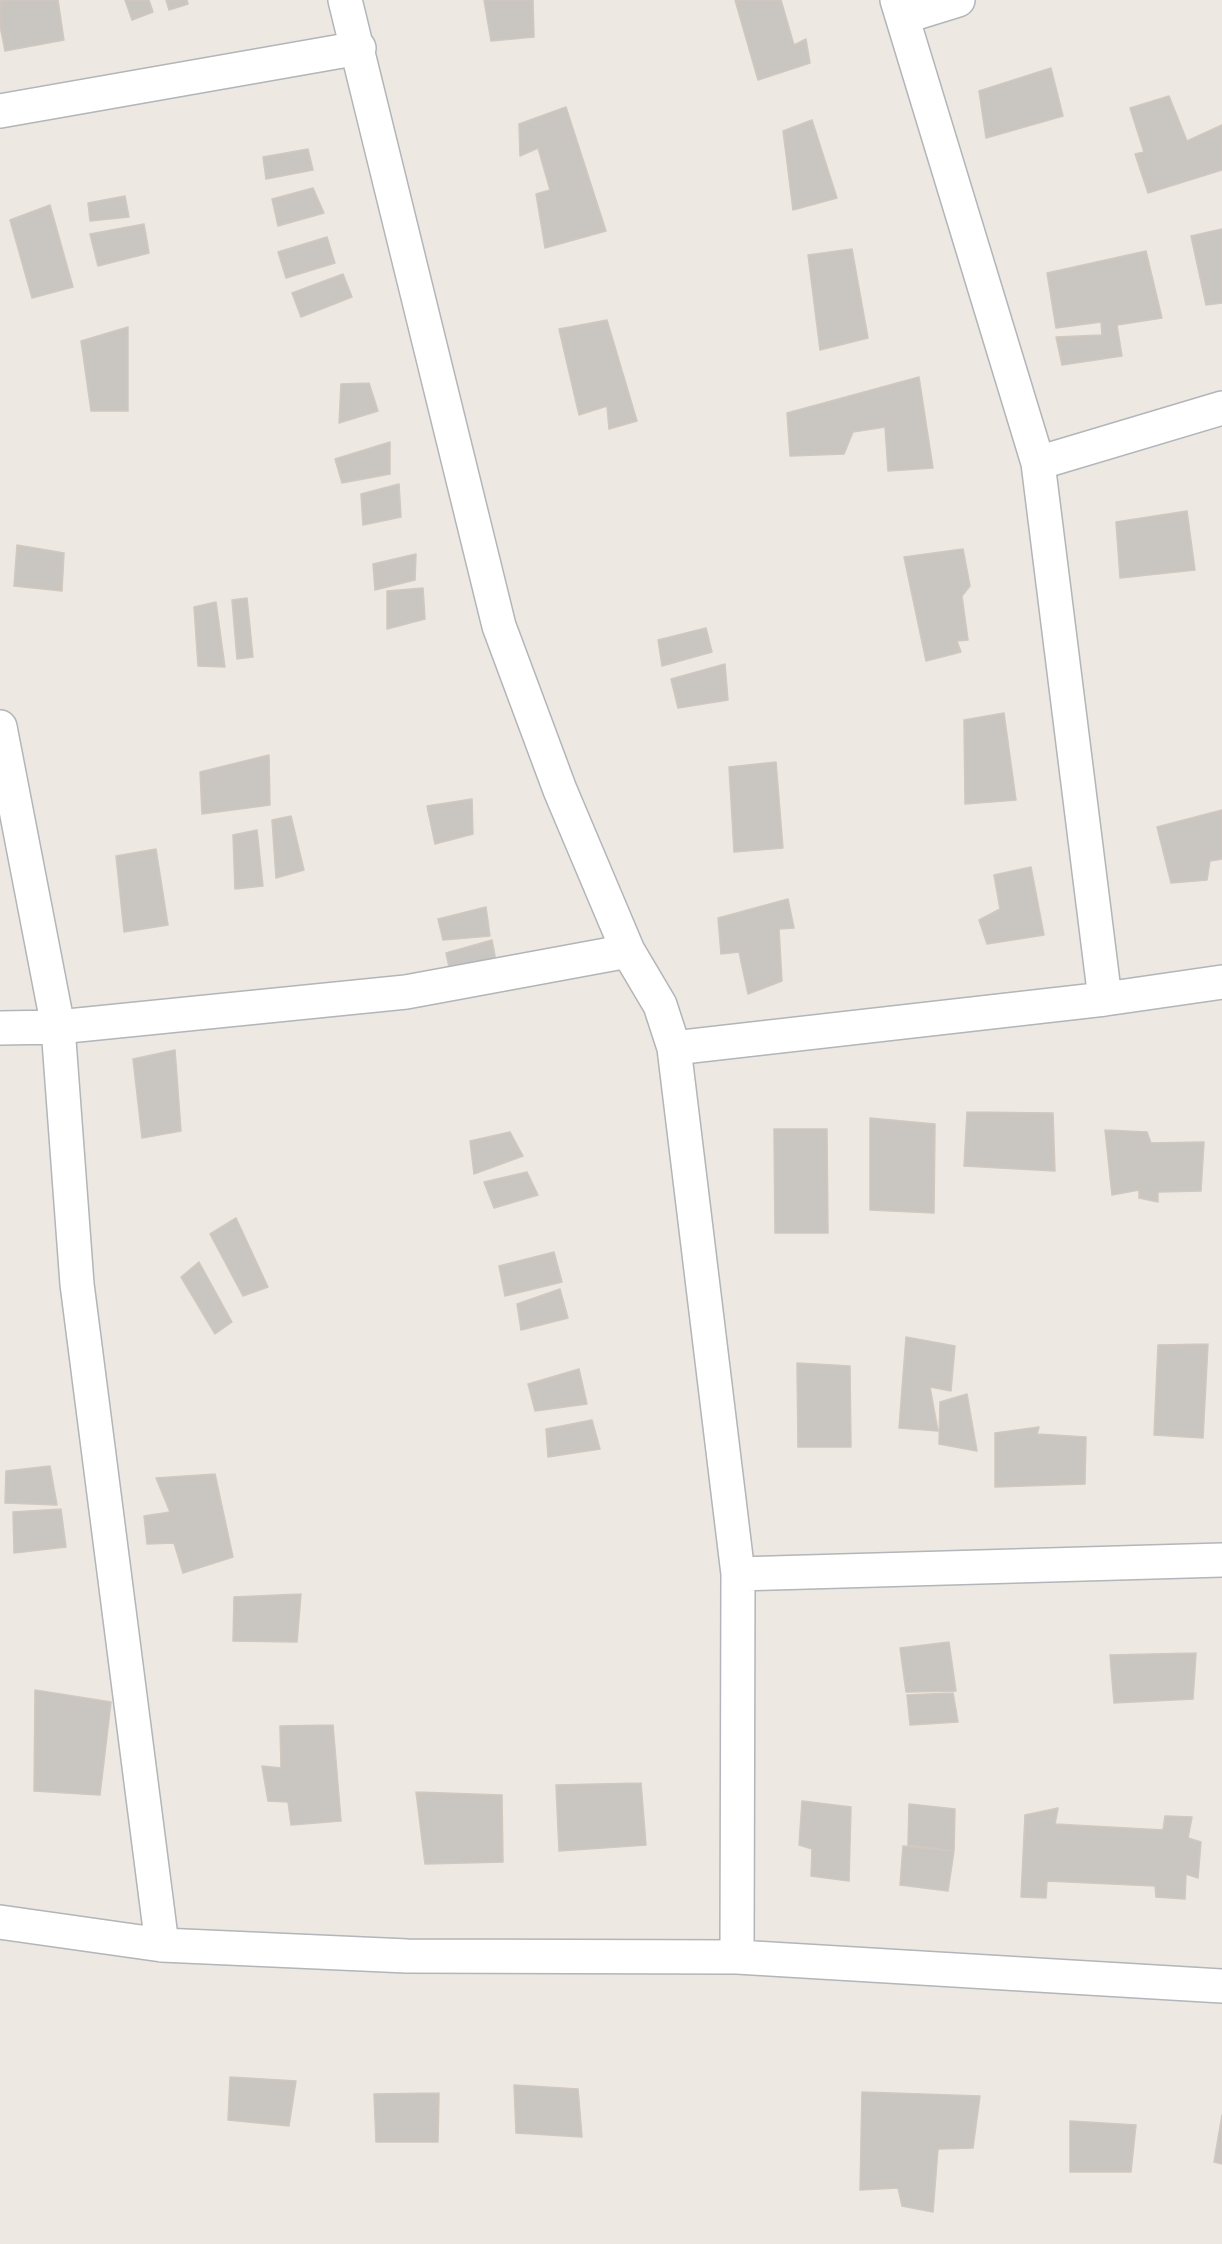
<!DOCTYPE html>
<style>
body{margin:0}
canvas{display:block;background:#ede8e1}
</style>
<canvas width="1222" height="2244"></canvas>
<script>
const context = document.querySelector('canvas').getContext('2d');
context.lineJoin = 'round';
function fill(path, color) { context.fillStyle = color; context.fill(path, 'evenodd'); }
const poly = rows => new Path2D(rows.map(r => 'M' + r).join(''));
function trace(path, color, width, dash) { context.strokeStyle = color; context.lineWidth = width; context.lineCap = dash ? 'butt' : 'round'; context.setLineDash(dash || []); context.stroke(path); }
const building = poly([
 [0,0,58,0,64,40,5,51,0,26,0,0],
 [125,0,149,0,153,12,132,20,125,0],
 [166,0,187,0,188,4,169,10,166,0],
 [484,0,533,0,534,37,491,41,484,0],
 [735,0,781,0,794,45,806,39,810,63,758,80,735,0],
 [1051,68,1063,116,986,138,979,91,1051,68],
 [1169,96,1187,141,1222,125,1222,170,1148,193,1135,154,1144,152,1130,108,1169,96],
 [566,107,606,231,545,248,536,194,550,190,538,148,520,156,519,124,566,107],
 [812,120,837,198,793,210,783,131,812,120],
 [308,149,313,170,266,179,263,157,308,149],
 [313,188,324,213,278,226,272,199,313,188],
 [125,196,129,217,90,221,88,203,125,196],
 [50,205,73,287,32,298,10,220,50,205],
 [144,224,149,253,98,266,90,234,144,224],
 [1222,229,1222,303,1206,305,1191,236,1222,229],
 [327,237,335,263,286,278,278,252,327,237],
 [852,249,868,338,820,350,808,255,852,249],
 [1146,251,1162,318,1117,325,1122,356,1062,365,1056,337,1102,335,1101,322,1056,328,1047,273,1146,251],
 [343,274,352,297,301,317,292,293,343,274],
 [607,320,637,421,609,429,607,406,579,415,559,329,607,320],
 [128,327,128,411,91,411,81,341,128,327],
 [919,377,933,468,888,471,885,427,853,432,844,454,790,456,787,413,919,377],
 [369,383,378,411,339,423,341,384,369,383],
 [390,442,390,474,342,483,335,459,390,442],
 [399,484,401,517,363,525,361,494,399,484],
 [1187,511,1195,570,1120,578,1116,522,1187,511],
 [17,545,64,553,62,591,14,586,17,545],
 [963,549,970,586,962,596,968,640,957,641,961,652,926,661,904,557,963,549],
 [416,554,415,580,375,590,373,564,416,554],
 [423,588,425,619,387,629,387,591,423,588],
 [247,598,253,657,237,659,232,600,247,598],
 [216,602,225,667,198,666,194,607,216,602],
 [706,628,712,652,662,666,658,640,706,628],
 [725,664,728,700,678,708,671,679,725,664],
 [1004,713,1016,800,965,804,964,720,1004,713],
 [269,755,270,805,202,814,200,772,269,755],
 [776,762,783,848,734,852,729,767,776,762],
 [472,799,473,834,435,844,427,806,472,799],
 [1222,810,1222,859,1210,861,1207,880,1171,883,1157,827,1222,810],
 [291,816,304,870,276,878,272,820,291,816],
 [257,830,263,886,235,889,233,835,257,830],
 [156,849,168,925,124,932,116,856,156,849],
 [1031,867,1044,935,987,944,979,920,1000,909,994,875,1031,867],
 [788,899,794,928,779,929,782,981,748,994,739,952,721,954,718,918,788,899],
 [486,907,490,936,443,940,438,919,486,907],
 [492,940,497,967,451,976,446,953,492,940],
 [175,1050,181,1131,142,1138,133,1059,175,1050],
 [967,1112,1053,1113,1055,1171,964,1166,967,1112],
 [870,1118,935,1124,934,1213,870,1210,870,1118],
 [774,1129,827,1129,828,1233,775,1233,774,1129],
 [1105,1130,1147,1132,1151,1143,1204,1142,1201,1191,1158,1192,1158,1202,1139,1198,1139,1190,1112,1195,1105,1130],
 [510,1132,523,1156,474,1174,470,1141,510,1132],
 [527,1172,538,1195,494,1208,484,1182,527,1172],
 [236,1218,268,1287,243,1296,210,1234,236,1218],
 [554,1252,562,1282,505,1296,499,1266,554,1252],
 [199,1262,232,1322,215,1334,181,1277,199,1262],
 [560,1289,568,1318,521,1330,517,1304,560,1289],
 [906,1337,955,1346,951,1391,930,1387,938,1431,899,1428,906,1337],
 [1208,1344,1203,1438,1154,1435,1158,1345,1208,1344],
 [797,1363,850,1366,851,1447,798,1447,797,1363],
 [579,1369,587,1404,535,1411,528,1384,579,1369],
 [967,1394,977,1451,939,1444,940,1402,967,1394],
 [592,1420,600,1449,548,1457,546,1429,592,1420],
 [1039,1427,1037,1434,1086,1437,1085,1484,995,1487,995,1433,1039,1427],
 [50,1466,57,1505,5,1503,6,1471,50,1466],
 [215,1474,233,1557,183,1573,174,1543,147,1544,144,1516,170,1512,156,1478,215,1474],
 [61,1509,66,1547,14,1553,13,1512,61,1509],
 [301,1594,297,1642,233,1641,234,1597,301,1594],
 [949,1642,956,1691,906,1692,900,1648,949,1642],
 [1196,1653,1193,1699,1114,1703,1110,1655,1196,1653],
 [35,1690,111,1702,100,1795,34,1791,35,1690],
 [953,1693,958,1722,910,1725,907,1695,953,1693],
 [333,1725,341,1821,291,1825,288,1802,268,1801,262,1766,281,1768,280,1726,333,1725],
 [641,1783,646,1845,559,1851,556,1785,641,1783],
 [416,1792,502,1795,503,1862,425,1864,416,1792],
 [802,1801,851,1807,849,1881,811,1876,812,1849,799,1845,802,1801],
 [909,1804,955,1809,954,1851,908,1845,909,1804],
 [1058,1808,1055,1824,1163,1830,1165,1816,1192,1817,1188,1838,1201,1842,1198,1878,1186,1874,1185,1899,1156,1897,1155,1886,1047,1881,1046,1898,1021,1897,1025,1815,1058,1808],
 [903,1846,954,1851,948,1891,900,1885,903,1846],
 [230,2077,296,2081,289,2126,228,2120,230,2077],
 [514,2085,578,2089,582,2137,516,2133,514,2085],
 [862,2092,980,2096,973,2148,938,2149,933,2212,902,2206,898,2188,860,2190,862,2092],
 [439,2093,438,2142,376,2142,374,2094,439,2093],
 [1222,2115,1222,2164,1214,2162,1222,2115],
 [1070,2121,1136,2125,1131,2172,1070,2172,1070,2121]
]);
const minor = poly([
 [345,0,499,626,560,790,628,951,660,1005,674,1048,738,1574,737,1957],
 [897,0,1038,463,1105,999],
 [903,17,958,0],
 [0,111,359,48],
 [1038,463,1222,408],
 [0,727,58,1027,77,1284,162,1945],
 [0,1028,58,1027,406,992,628,951],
 [674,1048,1105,999,1222,982],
 [738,1574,1222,1560],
 [0,1922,162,1945,407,1956,737,1957,1222,1986]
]);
fill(building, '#c9c5c0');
trace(building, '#d1c8bf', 1.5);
trace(minor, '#b2b5b9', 36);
trace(minor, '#fff', 33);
</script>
